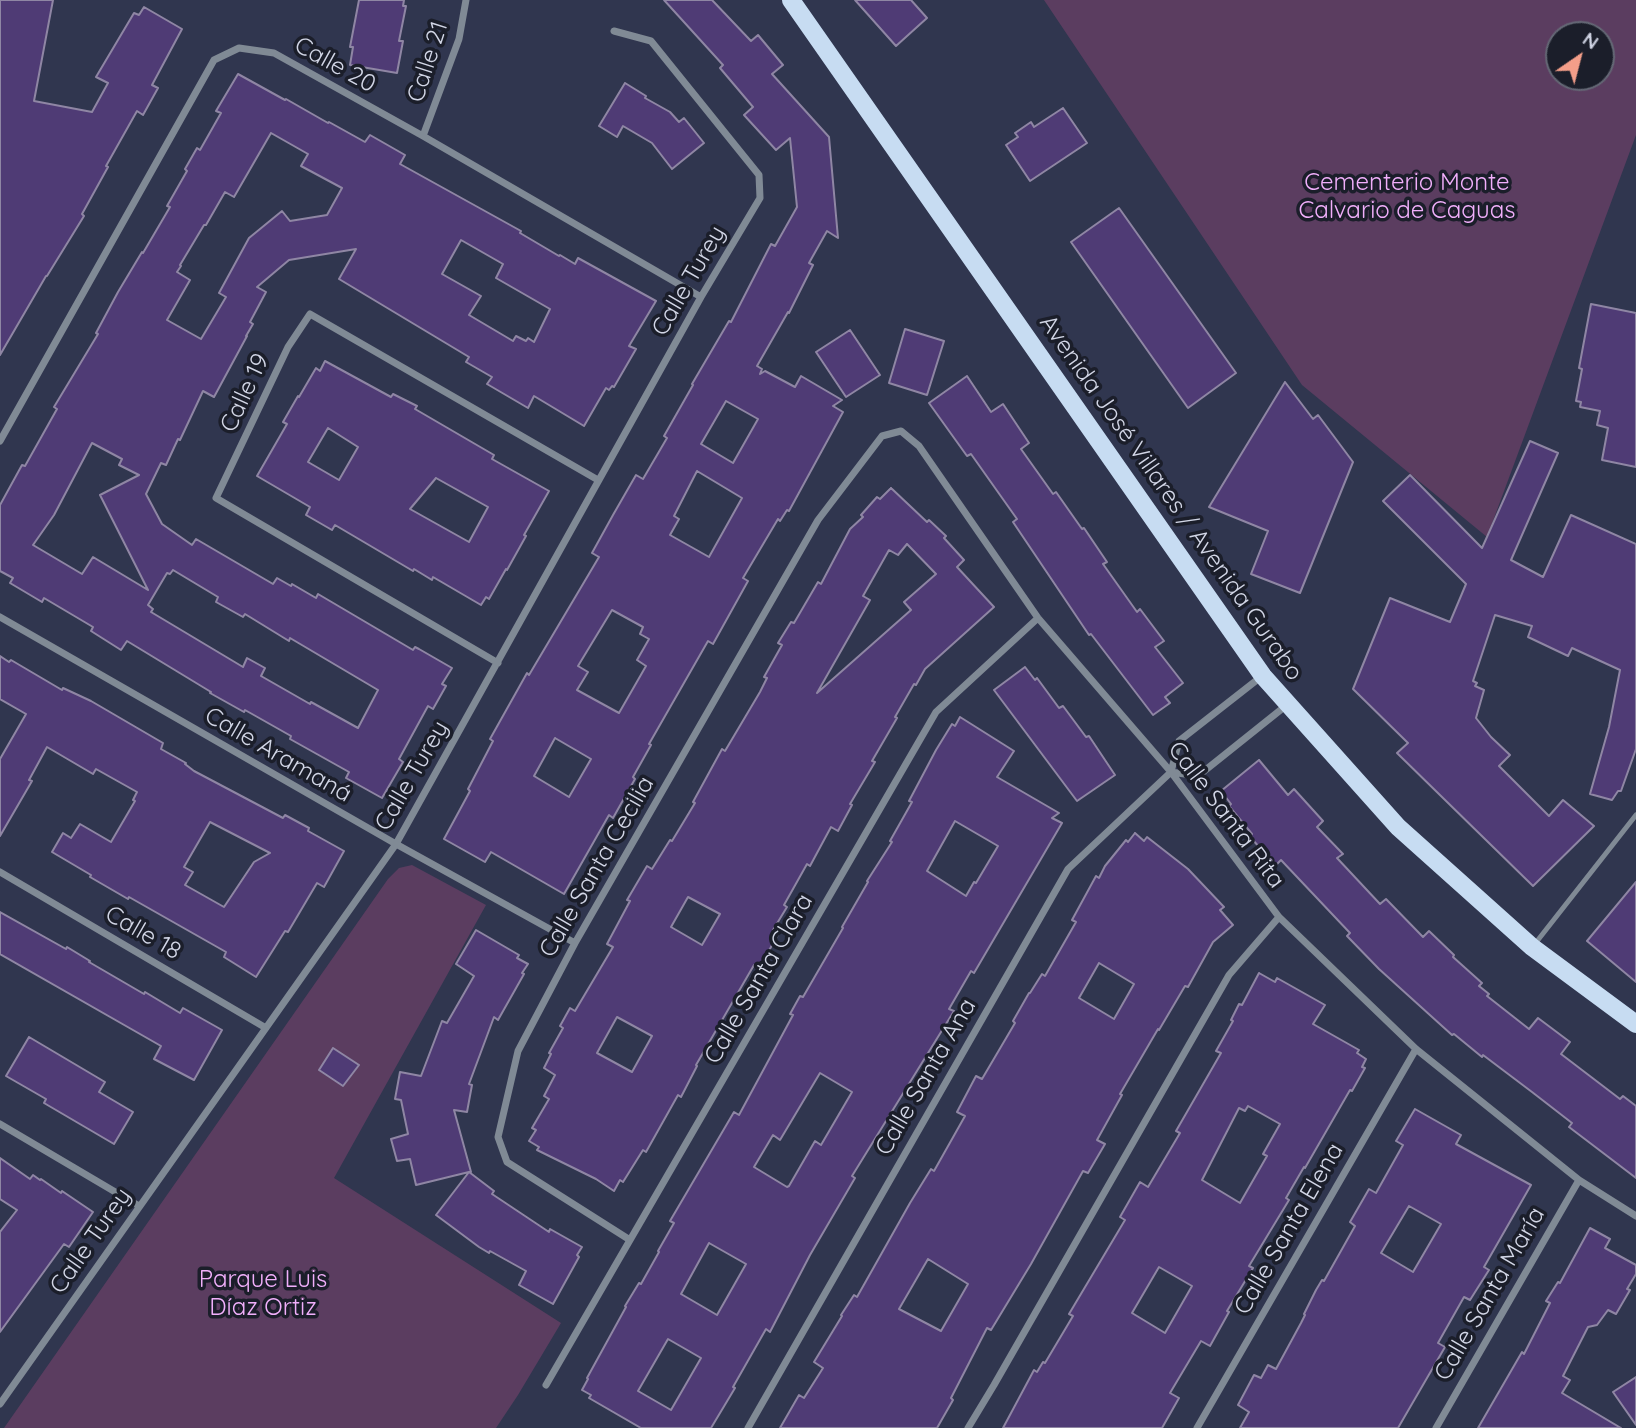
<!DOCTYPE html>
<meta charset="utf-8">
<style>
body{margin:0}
#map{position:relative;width:1636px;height:1428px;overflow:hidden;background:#30364f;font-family:Quicksand,sans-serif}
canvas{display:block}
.north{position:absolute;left:1545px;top:21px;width:70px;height:70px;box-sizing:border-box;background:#1b1e2a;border:2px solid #646875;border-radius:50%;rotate:35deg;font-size:19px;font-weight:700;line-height:28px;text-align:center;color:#d2d6e6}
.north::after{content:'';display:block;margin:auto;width:24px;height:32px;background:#f49e89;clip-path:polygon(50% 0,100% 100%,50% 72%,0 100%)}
</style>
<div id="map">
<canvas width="1636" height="1428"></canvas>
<div class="north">N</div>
</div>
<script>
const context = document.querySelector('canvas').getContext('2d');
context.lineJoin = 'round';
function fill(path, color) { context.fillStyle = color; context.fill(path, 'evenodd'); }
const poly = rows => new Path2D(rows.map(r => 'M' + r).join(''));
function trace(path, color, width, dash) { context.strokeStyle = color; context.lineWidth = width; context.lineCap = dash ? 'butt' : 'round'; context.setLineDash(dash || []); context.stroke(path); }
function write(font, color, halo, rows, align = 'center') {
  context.font = font + ' Quicksand,sans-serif'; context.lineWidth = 7; context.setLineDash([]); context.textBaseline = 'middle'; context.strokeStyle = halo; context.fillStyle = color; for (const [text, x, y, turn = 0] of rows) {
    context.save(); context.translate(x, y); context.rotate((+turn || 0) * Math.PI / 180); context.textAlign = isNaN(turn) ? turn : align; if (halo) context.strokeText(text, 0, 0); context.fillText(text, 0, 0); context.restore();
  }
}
const green = poly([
 [1044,0,1636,0,1636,135,1487,537,1302,385],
 [1559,35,1601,35,1601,77,1559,77],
 [412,865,486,905,334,1178,561,1323,518,1395,496,1428,4,1428,388,879,399,868]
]);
const building = poly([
 [0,0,53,0,34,101,92,112,108,83,96,77,134,13,139,15,144,7,182,29,152,85,158,88,143,115,137,111,106,166,108,167,82,214,84,216,47,276,46,276,0,355,0,0],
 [359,0,404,0,403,6,406,6,399,41,403,41,397,73,350,65,353,47,350,47,359,0],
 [664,0,712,0,751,41,758,35,783,65,772,74,829,137,838,238,827,231,809,263,813,265,789,313,788,312,757,366,762,369,760,374,765,371,795,387,801,376,842,400,833,406,843,412,789,511,787,510,780,521,778,519,743,578,748,581,713,644,708,641,649,744,651,745,633,777,635,779,613,818,609,815,564,894,491,852,485,862,444,839,470,791,468,789,493,741,490,739,527,673,529,675,599,557,592,553,613,515,636,475,643,479,667,438,664,436,693,385,692,384,729,321,731,322,771,244,775,246,797,207,790,138,776,150,744,115,753,107,720,68,723,65,664,0],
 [726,401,758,419,733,463,701,444,726,401],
 [697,471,742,498,709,557,670,535,679,519,674,516,697,471],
 [612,610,643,627,640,634,649,639,637,660,646,666,619,713,577,690,588,672,578,666,612,610],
 [555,738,591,759,569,797,534,776,555,738],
 [855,0,911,0,927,18,896,46,855,0],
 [238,74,285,100,286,99,328,123,329,122,365,142,370,135,405,155,400,164,521,231,520,233,559,256,560,255,575,264,578,258,656,301,629,346,636,349,614,387,612,386,609,390,606,388,584,426,534,396,528,408,487,384,492,377,466,362,469,357,339,279,356,249,289,260,257,287,266,292,250,322,253,324,246,336,247,336,214,397,203,391,180,440,178,439,166,465,161,463,146,494,162,524,192,545,196,539,273,584,277,578,291,586,292,584,316,598,318,594,413,650,415,647,419,649,452,668,442,684,446,686,433,709,428,706,399,759,403,762,382,798,346,778,349,772,290,739,291,736,245,710,244,712,210,693,211,692,127,641,121,650,91,631,93,627,44,598,42,602,10,583,13,578,0,571,0,505,22,465,25,466,57,409,54,407,98,334,96,333,118,292,142,252,143,253,170,207,167,206,187,171,185,169,197,148,200,150,221,113,216,111,238,74],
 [271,133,308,154,301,166,342,188,327,215,290,221,282,211,249,238,219,293,226,297,201,339,167,320,190,280,177,272,181,266,180,265,204,225,206,225,225,192,234,197,271,133],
 [461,240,503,264,496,278,550,309,534,342,528,338,526,341,516,336,513,341,469,315,481,296,442,274,461,240],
 [92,443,122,459,119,465,139,475,100,495,148,590,93,557,82,574,33,545,54,515,92,443],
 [173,570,218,597,216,602,243,617,245,614,289,641,290,638,378,690,358,728,311,702,310,704,261,676,265,668,247,658,243,667,151,612,153,609,148,605,167,573,170,574,173,570],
 [625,83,646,96,645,98,670,112,679,122,684,118,704,143,672,169,652,143,623,126,617,137,599,126,625,83],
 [1063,108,1087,143,1030,181,1006,145,1018,137,1015,133,1031,122,1034,127,1063,108],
 [1119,208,1236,373,1188,408,1071,242,1119,208],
 [1591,304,1636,313,1636,467,1602,460,1608,428,1597,425,1600,411,1580,407,1581,402,1576,401,1582,369,1579,368,1591,304],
 [905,329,944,341,927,395,889,383,905,329],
 [850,330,880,375,846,397,816,352,850,330],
 [325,361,391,397,393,394,417,406,415,409,494,455,492,459,549,491,524,535,526,536,507,570,506,569,489,599,486,597,481,605,433,577,432,580,414,569,413,571,335,525,332,530,306,515,310,507,257,476,287,424,283,422,298,396,299,397,316,368,320,371,325,361],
 [328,428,358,447,339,480,308,462,328,428],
 [436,478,488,507,469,542,410,509,436,478],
 [967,376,991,412,1003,404,1029,443,1021,449,1053,494,1056,492,1082,529,1084,528,1107,562,1103,564,1137,612,1140,609,1164,641,1155,647,1183,683,1165,697,1170,703,1153,715,1091,634,1089,635,1013,522,1017,519,971,454,967,456,929,403,967,376],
 [1285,382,1313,419,1318,415,1353,462,1300,593,1251,574,1268,531,1209,507,1285,382],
 [1530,441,1558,453,1511,560,1543,577,1571,515,1636,544,1636,749,1621,791,1618,791,1612,800,1590,794,1609,727,1620,670,1572,648,1568,656,1528,637,1532,626,1495,615,1473,681,1477,683,1475,686,1484,690,1476,718,1491,737,1510,755,1499,766,1549,816,1563,800,1594,826,1533,886,1397,753,1408,743,1353,689,1390,598,1450,622,1466,584,1383,501,1410,475,1482,548,1530,441],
 [891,488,927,522,929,520,946,536,944,538,964,560,957,567,994,607,925,669,916,685,914,684,895,717,897,718,872,761,875,762,850,804,852,805,838,831,831,827,810,866,807,864,784,905,787,907,773,930,779,933,759,968,754,965,696,1065,697,1066,681,1097,678,1095,646,1152,643,1150,623,1182,620,1180,614,1191,596,1179,537,1150,539,1147,529,1141,536,1130,532,1128,549,1099,544,1096,555,1075,544,1068,551,1054,549,1053,563,1028,560,1026,570,1008,575,1011,613,947,607,944,630,901,627,900,647,866,652,869,670,840,672,841,695,803,693,802,722,749,725,751,760,692,767,678,764,677,782,645,778,643,791,622,794,623,818,582,821,584,850,529,863,517,861,515,877,497,880,499,891,488],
 [907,544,936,574,904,602,911,610,817,693,870,600,863,596,889,550,898,555,907,544],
 [688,897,720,914,702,945,671,927,688,897],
 [617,1017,652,1036,632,1072,597,1053,617,1017],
 [0,656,9,662,11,660,62,690,63,688,91,701,163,743,161,749,186,763,185,764,194,771,283,818,285,815,309,828,308,831,344,851,324,887,317,883,288,932,285,931,256,977,224,957,226,952,129,897,128,899,90,877,91,875,52,852,63,833,71,838,80,824,111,842,135,801,133,800,137,792,96,769,93,774,47,747,29,780,32,781,0,836,0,759,26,714,0,699,0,656],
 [210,822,270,853,254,862,224,907,185,885,193,872,184,867,210,822],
 [1025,667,1035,680,1037,678,1059,708,1063,706,1086,737,1089,736,1115,775,1077,801,994,690,1025,667],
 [960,717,1014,751,997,777,1059,813,1052,818,1062,823,974,973,971,971,949,1009,954,1011,852,1176,855,1178,810,1255,770,1332,766,1329,733,1387,735,1388,711,1428,641,1428,589,1398,591,1395,582,1390,588,1379,587,1378,626,1307,625,1306,639,1283,641,1284,659,1252,658,1251,674,1223,670,1221,734,1112,739,1115,793,1015,790,1014,800,996,803,997,843,928,842,927,868,882,867,881,892,842,890,841,912,802,909,801,936,750,952,724,955,726,960,717],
 [955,821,998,846,976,883,974,882,966,896,927,871,955,821],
 [820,1073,852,1092,821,1145,815,1141,789,1186,787,1187,754,1167,773,1135,780,1140,820,1073],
 [709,1243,746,1264,717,1315,681,1294,709,1243],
 [668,1339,701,1358,671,1410,638,1391,668,1339],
 [1259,760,1288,795,1294,789,1323,821,1317,827,1343,854,1337,858,1380,904,1386,899,1423,937,1429,931,1454,955,1453,957,1482,983,1479,986,1489,994,1487,996,1529,1029,1538,1018,1570,1042,1561,1054,1620,1099,1623,1096,1636,1106,1636,1178,1569,1127,1572,1123,1532,1092,1483,1055,1482,1057,1454,1034,1452,1035,1379,969,1347,936,1350,933,1281,860,1276,865,1250,837,1252,834,1229,806,1231,804,1221,791,1259,760],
 [1135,833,1144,841,1147,837,1188,869,1224,907,1220,910,1233,925,1213,942,1188,987,1185,986,1159,1030,1158,1029,1120,1094,1122,1095,1097,1140,1105,1144,1088,1173,1083,1171,1031,1264,991,1330,987,1328,951,1398,953,1400,937,1428,780,1428,799,1395,804,1398,823,1368,814,1362,842,1316,841,1315,854,1295,857,1297,910,1203,931,1169,934,1171,965,1116,957,1112,976,1076,982,1079,1015,1023,1013,1021,1029,993,1030,993,1042,974,1045,976,1076,922,1072,920,1096,876,1099,878,1105,866,1126,840,1128,842,1135,833],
 [1099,963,1134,984,1114,1019,1079,998,1099,963],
 [928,1259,968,1284,941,1331,899,1309,928,1259],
 [1636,882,1636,982,1587,941,1636,882],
 [0,912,66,949,67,947,90,961,89,962,144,994,145,992,180,1013,183,1008,222,1030,194,1080,154,1059,161,1046,0,954,0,912],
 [476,930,519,955,517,958,528,964,522,973,524,974,498,1020,494,1017,469,1084,472,1085,467,1112,454,1110,471,1172,469,1172,494,1191,492,1194,549,1232,550,1229,582,1247,577,1255,579,1257,553,1304,519,1285,526,1271,490,1251,489,1253,479,1247,436,1215,469,1172,416,1185,410,1159,397,1161,391,1139,408,1134,401,1100,395,1099,400,1072,421,1076,442,1021,447,1023,474,976,456,964,476,930],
 [1259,973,1275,982,1277,978,1325,1005,1313,1024,1359,1050,1357,1053,1366,1059,1362,1067,1365,1068,1352,1091,1350,1090,1305,1168,1304,1167,1286,1198,1289,1200,1249,1266,1253,1268,1227,1311,1229,1312,1210,1346,1201,1341,1170,1393,1179,1398,1162,1428,1003,1428,1034,1370,1037,1372,1043,1362,1045,1363,1073,1316,1069,1314,1125,1220,1120,1217,1140,1182,1148,1187,1180,1133,1176,1131,1221,1053,1216,1051,1233,1021,1231,1020,1239,1004,1242,1005,1259,973],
 [1248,1106,1280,1124,1263,1154,1267,1156,1240,1203,1202,1180,1239,1108,1245,1111,1248,1106],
 [1159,1267,1192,1286,1165,1333,1132,1313,1159,1267],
 [29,1037,105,1082,99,1092,133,1112,114,1144,44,1103,46,1099,6,1076,29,1037],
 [333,1048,359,1065,343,1086,319,1070,333,1048],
 [1415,1109,1461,1135,1456,1144,1531,1185,1484,1267,1489,1270,1470,1300,1464,1297,1438,1343,1445,1347,1398,1428,1240,1428,1249,1412,1238,1405,1254,1375,1261,1378,1268,1365,1276,1369,1301,1323,1305,1315,1304,1314,1316,1290,1322,1280,1324,1281,1355,1226,1350,1222,1369,1189,1376,1193,1403,1145,1396,1141,1415,1109],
 [1409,1206,1441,1224,1413,1272,1381,1253,1409,1206],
 [0,1158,30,1179,33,1175,40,1180,41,1179,61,1193,62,1191,93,1212,69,1247,64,1244,0,1332,0,1232,17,1210,0,1199,0,1158],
 [1590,1228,1610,1239,1605,1248,1636,1265,1636,1274,1627,1289,1630,1290,1616,1314,1608,1310,1597,1325,1588,1327,1563,1376,1570,1380,1562,1393,1621,1428,1478,1428,1522,1352,1524,1354,1550,1303,1546,1301,1558,1282,1560,1283,1590,1228],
 [1636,1377,1636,1425,1613,1392,1636,1377]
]);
const lane = poly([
 [1534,945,1636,815]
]);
const street = poly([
 [423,136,459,39,466,0],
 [0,441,214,60,239,48,274,53,423,136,701,297],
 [0,617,396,844,575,943],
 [498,663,216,498,288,347,310,314,598,480],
 [1171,772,1198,776,1288,704],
 [0,872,266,1028],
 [0,1124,139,1206],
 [630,1240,507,1162,498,1137,518,1051,575,943,818,520,882,436,901,431,919,446,1038,618,1171,772,1279,917,1416,1049,1579,1180,1636,1216],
 [546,1385,936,712,1038,618],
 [0,1404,396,844,701,297,760,198,759,175,651,41,614,31],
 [748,1428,1068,869,1171,772,1179,741,1262,676],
 [968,1428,994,1385,1229,975,1279,917],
 [1197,1428,1416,1049],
 [1436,1428,1579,1180]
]);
const primary = poly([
 [791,0,1263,676,1398,827,1532,947,1636,1024]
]);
const streetNames = [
 ["Calle 21",428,62,-72],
 ["Calle 20",335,65,29],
 ["Calle Turey",689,281,-60],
 ["Calle 19",245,393,-65],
 ["Avenida José Villares / Avenida Gurabo",1171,498,55],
 ["Calle Aramaná",278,755,30],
 ["Calle Turey",412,776,-60],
 ["Calle Santa Rita",1226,815,53],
 ["Calle Santa Cecilia",597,867,-60],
 ["Calle 18",143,933,30],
 ["Calle Santa Clara",759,979,-60],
 ["Calle Santa Ana",926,1077,-60],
 ["Calle Santa Elena",1289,1229,-60],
 ["Calle Turey",91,1241,-55],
 ["Calle Santa María",1490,1294,-60]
];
const parkNames = [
 ["Cementerio Monte",1407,183],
 ["Calvario de Caguas",1407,211],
 ["Parque Luis",263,1280],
 ["Díaz Ortiz",263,1308]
];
fill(green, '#5b3d60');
fill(building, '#4f3b75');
trace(building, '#8f86a4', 2);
trace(lane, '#808a95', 5);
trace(street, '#808a95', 7);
trace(primary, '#c7dcf2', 18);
write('24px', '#d2d6e6', '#1b1e2a', streetNames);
write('24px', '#f1affb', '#1b1e2a', parkNames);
</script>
